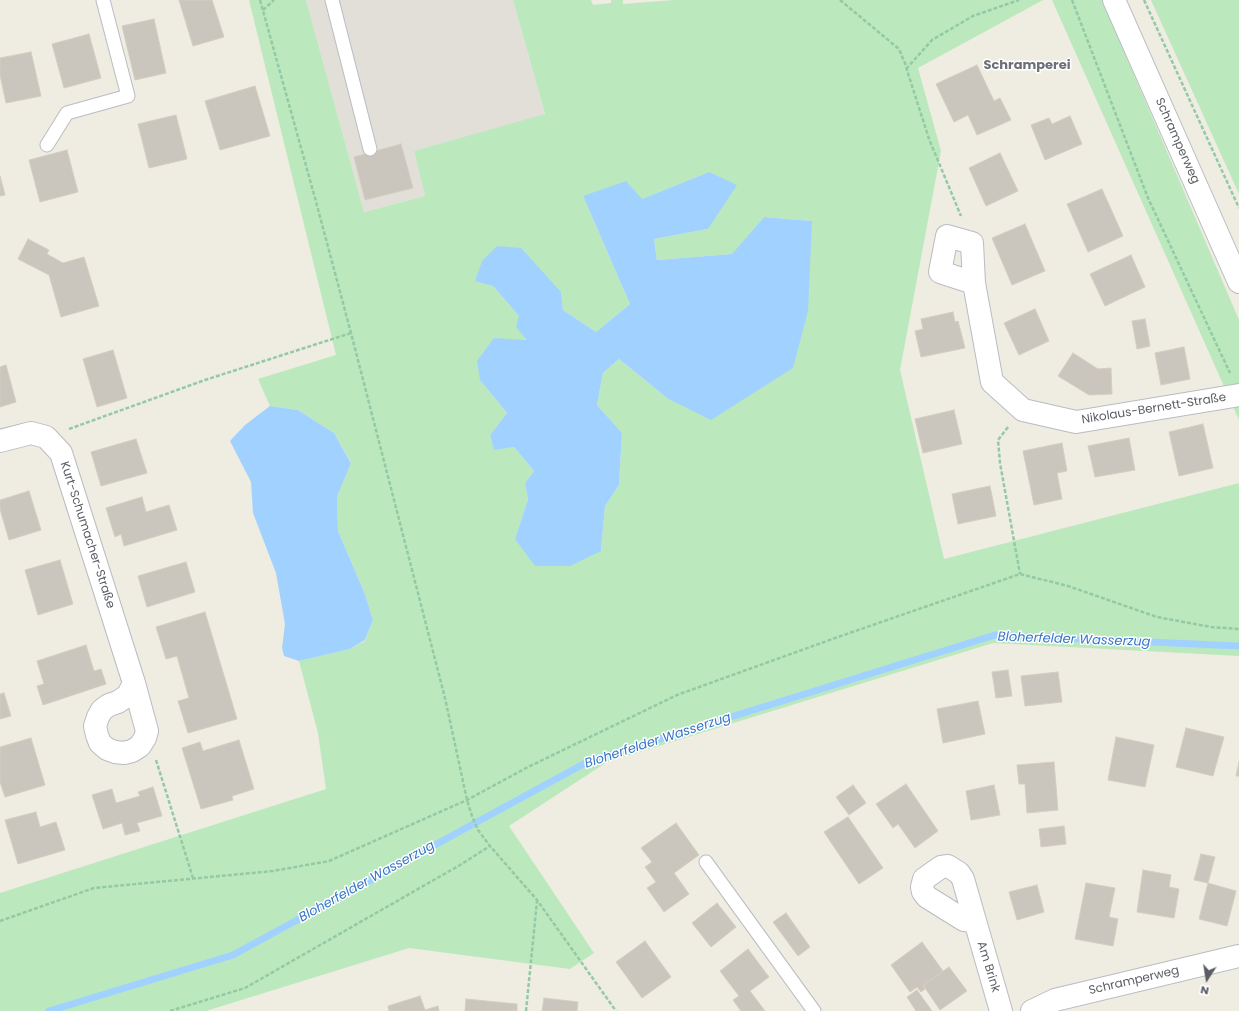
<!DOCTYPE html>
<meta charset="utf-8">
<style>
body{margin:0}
#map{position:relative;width:1239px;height:1011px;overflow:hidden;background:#efece1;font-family:Poppins,sans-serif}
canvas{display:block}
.north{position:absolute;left:1187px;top:959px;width:40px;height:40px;-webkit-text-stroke:3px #fff;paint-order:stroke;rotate:192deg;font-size:11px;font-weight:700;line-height:16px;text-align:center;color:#5a5e64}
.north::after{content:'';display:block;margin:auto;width:14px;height:18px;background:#5a5e64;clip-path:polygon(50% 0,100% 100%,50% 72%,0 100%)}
</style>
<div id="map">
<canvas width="1239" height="1011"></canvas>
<div class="north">N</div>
</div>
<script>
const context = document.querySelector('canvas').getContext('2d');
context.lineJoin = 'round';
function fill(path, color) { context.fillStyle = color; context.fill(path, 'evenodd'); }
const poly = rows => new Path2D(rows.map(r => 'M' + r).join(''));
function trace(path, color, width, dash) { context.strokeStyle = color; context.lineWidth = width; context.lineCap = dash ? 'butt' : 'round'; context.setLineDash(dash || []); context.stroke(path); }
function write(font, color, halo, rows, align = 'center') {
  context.font = font + ' Poppins,sans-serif'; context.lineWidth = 3; context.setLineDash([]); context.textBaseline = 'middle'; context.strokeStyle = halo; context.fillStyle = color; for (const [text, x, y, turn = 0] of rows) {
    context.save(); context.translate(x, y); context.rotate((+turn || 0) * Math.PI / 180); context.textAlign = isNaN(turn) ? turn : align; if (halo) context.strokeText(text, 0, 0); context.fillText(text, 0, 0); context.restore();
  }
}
const industrial = poly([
 [306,0,513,0,545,115,414,151,425,196,364,212]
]);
const green = poly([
 [249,0,306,0,364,212,425,196,414,151,545,114,513,0,591,0,593,5,611,3,611,0,623,0,623,4,674,0,1043,0,918,68,941,151,900,370,944,559,1239,483,1239,656,993,643,607,762,509,826,594,953,570,969,409,948,206,1011,0,1011,0,893,326,789,318,733,299,661,350,649,365,641,373,620,365,594,338,531,337,497,351,462,334,433,298,410,270,406,258,379,336,355],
 [709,172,708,229,654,239,657,260,733,254,764,217,812,221,667,398,619,359,603,373,597,405,622,433,619,485,605,506,601,551,515,539,528,499,525,483,534,471,514,447,494,449,490,435,507,413,480,380,527,340,519,316,493,286,561,292,563,310,596,332,630,304,583,196,642,199],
 [1052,0,1102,0,1239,320,1239,420],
 [1151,0,1239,0,1239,194]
]);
const water = poly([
 [709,172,737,185,708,229,654,239,657,260,732,254,764,217,812,221,808,311,793,368,711,420,667,398,619,359,603,373,597,405,622,433,619,485,605,506,601,551,570,566,535,566,515,539,528,499,525,483,534,471,514,447,494,450,490,435,507,413,480,380,477,361,494,338,527,340,516,327,519,316,493,286,475,281,482,261,497,246,521,248,561,292,563,310,596,332,630,304,583,196,626,181,642,199],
 [270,406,298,410,334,433,351,463,337,497,338,531,365,594,373,620,365,640,350,649,299,661,284,656,282,648,285,624,276,573,253,513,251,482,230,441,245,425]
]);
const stream = poly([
 [49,1011,233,955,589,761,995,635,1239,646]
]);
const building = poly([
 [179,0,212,0,224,37,193,46,179,0],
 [154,19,166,73,135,80,122,26,154,19],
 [89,34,101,78,64,88,52,44,89,34],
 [31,52,41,96,6,103,0,75,0,58,31,52],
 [977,65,994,101,1000,98,1011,120,977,135,968,115,954,122,936,84,977,65],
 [255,86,270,136,220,150,205,101,255,86],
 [176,115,187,159,149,168,138,124,176,115],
 [1070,116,1082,144,1045,160,1031,125,1049,118,1052,124,1070,116],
 [401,144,413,188,365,200,354,157,401,144],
 [67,150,78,192,40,202,29,160,67,150],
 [1000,153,1018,191,986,206,969,168,1000,153],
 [0,176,5,195,0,196,0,176],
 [1102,189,1123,236,1088,252,1067,204,1102,189],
 [1025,224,1045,271,1012,285,992,238,1025,224],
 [28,239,49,250,47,254,63,263,84,257,99,306,61,317,49,275,18,259,28,239],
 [1131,255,1145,287,1105,306,1090,274,1131,255],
 [1035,309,1049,341,1019,355,1004,323,1035,309],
 [953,312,955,322,958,321,965,348,921,357,915,331,923,329,921,319,953,312],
 [1145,319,1150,346,1137,349,1132,321,1145,319],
 [1184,347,1190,379,1161,385,1155,353,1184,347],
 [113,350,127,398,97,407,83,359,113,350],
 [1073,353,1098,369,1111,368,1112,394,1089,395,1058,376,1073,353],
 [6,365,16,402,0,407,0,367,6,365],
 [954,410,962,444,923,453,915,419,954,410],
 [1203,424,1213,468,1179,476,1169,432,1203,424],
 [1129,438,1135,470,1095,477,1088,446,1129,438],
 [136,439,147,473,101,486,91,452,136,439],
 [1062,443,1067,471,1057,473,1062,499,1034,505,1023,451,1062,443],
 [990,486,996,516,958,524,952,494,990,486],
 [29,491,41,530,9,540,0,509,0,500,29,491],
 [142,497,146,512,169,505,177,530,124,546,121,534,115,537,106,508,142,497],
 [60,560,73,604,38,615,25,570,60,560],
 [186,562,195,592,147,607,138,576,186,562],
 [205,612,237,719,188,733,178,701,189,698,177,656,166,659,156,627,205,612],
 [86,645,94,671,101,669,106,684,43,705,37,686,44,684,37,661,86,645],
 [1008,670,1012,696,996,698,992,672,1008,670],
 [1058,672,1062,702,1025,706,1021,676,1058,672],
 [4,693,11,716,0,719,0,694,4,693],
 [978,701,985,734,943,743,937,709,978,701],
 [1186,728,1224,737,1213,776,1176,767,1186,728],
 [1116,737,1154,745,1145,787,1108,780,1116,737],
 [31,738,45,785,5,797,0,782,0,747,31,738],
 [239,740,254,789,232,796,233,800,201,809,182,748,200,742,203,751,239,740],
 [1054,762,1058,810,1027,813,1025,784,1019,784,1017,765,1054,762],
 [1239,762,1239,776,1236,776,1239,762],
 [906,784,938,831,915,848,898,824,893,828,876,804,906,784],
 [853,785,866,803,849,815,836,797,853,785],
 [994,785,1000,815,971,820,966,791,994,785],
 [153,787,162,816,137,823,140,831,125,835,122,823,103,829,92,795,112,789,116,803,140,796,138,792,153,787],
 [36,812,40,827,56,822,65,850,18,864,5,820,36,812],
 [848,817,883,868,859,884,824,832,848,817],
 [676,823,699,855,674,873,689,894,664,912,647,888,656,882,645,867,652,862,641,848,676,823],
 [1064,826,1066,844,1041,847,1039,829,1064,826],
 [1201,854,1215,857,1208,883,1194,880,1201,854],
 [1143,870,1171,875,1169,887,1179,889,1174,918,1137,912,1143,870],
 [1086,883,1115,888,1109,917,1118,919,1113,946,1075,939,1086,883],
 [1208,883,1236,891,1227,926,1199,919,1208,883],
 [1037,885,1044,912,1017,920,1009,892,1037,885],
 [717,903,736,927,711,947,692,923,717,903],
 [786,913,810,947,798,956,773,922,786,913],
 [645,941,671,977,642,998,616,962,645,941],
 [922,942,943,971,923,985,925,989,921,992,917,987,910,992,891,965,922,942],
 [748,949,769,977,750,991,765,1011,741,1011,733,1000,739,996,720,971,748,949],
 [949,967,967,991,940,1010,923,985,949,967],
 [917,990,932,1011,916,1011,907,997,917,990],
 [420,996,425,1010,438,1006,439,1011,389,1011,388,1006,420,996],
 [544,998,578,1002,577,1011,542,1011,544,998],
 [466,999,517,1004,517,1011,465,1011,466,999]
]);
const path = poly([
 [260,0,315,198,351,333,445,698,467,800,472,816,478,830,490,846,537,900,616,1011],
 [840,0,899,49,907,68,932,40,973,16,1019,0],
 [1072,0,1148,198,1230,373],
 [1144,0,1239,208],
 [263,10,274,0],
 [906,67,929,139,961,216],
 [1008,427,998,440,1000,463,1020,574],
 [69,429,205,380,351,333],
 [156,760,193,878],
 [0,921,94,888,273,871,329,861,467,800,528,767,677,695,838,637,1020,574,1068,586,1157,617,1211,627,1239,629],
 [170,1011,245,988,460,865,490,846],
 [526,1011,537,901]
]);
const lane = poly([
 [332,0,370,149],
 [47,145,67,113,128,96,103,0],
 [706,862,814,1011]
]);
const street = poly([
 [1114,0,1239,282],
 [974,283,940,272,947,236,972,243,974,283,992,382,1023,410,1076,422,1239,395],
 [0,441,31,433,46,437,61,453,134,683,147,731,145,738,140,746,132,751,124,753,115,752,107,749,100,743,97,735,95,726,98,717,102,710,109,705,118,702,128,695,134,683],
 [975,922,964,920,927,897,923,892,922,887,924,879,941,867,948,866,959,873,963,879,1001,1011],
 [1032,1011,1055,1000,1239,956]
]);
const streetNames = [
 ["Schramperweg",1177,141,66],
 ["Nikolaus-Bernett-Straße",1154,409,-9],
 ["Kurt-Schumacher-Straße",87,535,72],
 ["Am Brink",988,967,73],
 ["Schramperweg",1134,981,-13]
];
const neighbourhoodNames = [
 ["Schramperei",1027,66]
];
const waterNames = [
 ["Bloherfelder Wasserzug",1074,640,2],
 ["Bloherfelder Wasserzug",658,741,-18],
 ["Bloherfelder Wasserzug",367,882,-29]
];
fill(industrial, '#e2dfd9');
fill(green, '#bbe9bd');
fill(water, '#a1d2ff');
trace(stream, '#a1d2ff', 7);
fill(building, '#cac6be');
trace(building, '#d4cebf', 1);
trace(lane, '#b9bcc2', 15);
trace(street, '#b9bcc2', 24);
trace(path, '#93caa5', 2.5, [4, 2]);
trace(lane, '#fff', 13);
trace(street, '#fff', 22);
write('12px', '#5a5e64', '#fff', streetNames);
write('bold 13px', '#6b7076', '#fff', neighbourhoodNames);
write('italic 13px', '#3576c6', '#fff', waterNames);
</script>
